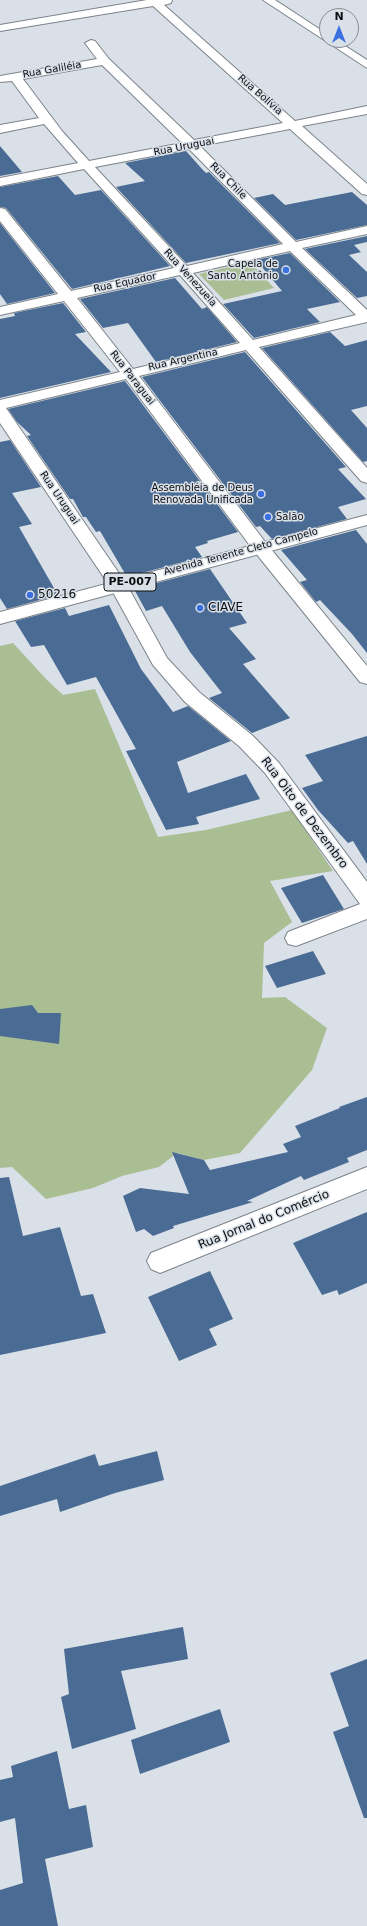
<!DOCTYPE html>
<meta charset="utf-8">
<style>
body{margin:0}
#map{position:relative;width:367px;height:1926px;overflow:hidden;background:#d9e0e8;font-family:"DejaVu Sans",sans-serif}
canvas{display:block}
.north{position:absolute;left:319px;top:8px;width:40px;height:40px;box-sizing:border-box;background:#d9e0e8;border:1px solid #878c92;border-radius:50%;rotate:0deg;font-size:11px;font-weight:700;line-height:16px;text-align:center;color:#0c0e11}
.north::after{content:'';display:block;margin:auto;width:14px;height:18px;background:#3a70e0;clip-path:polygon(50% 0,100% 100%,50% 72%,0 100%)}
</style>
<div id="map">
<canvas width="367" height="1926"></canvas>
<div class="north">N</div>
</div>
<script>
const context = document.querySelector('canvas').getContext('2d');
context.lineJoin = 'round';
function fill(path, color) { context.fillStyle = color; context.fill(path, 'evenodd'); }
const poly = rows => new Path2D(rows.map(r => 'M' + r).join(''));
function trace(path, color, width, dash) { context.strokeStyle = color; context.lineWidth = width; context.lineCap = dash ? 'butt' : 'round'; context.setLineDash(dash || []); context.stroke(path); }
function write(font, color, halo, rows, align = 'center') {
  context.font = font + ' "DejaVu Sans",sans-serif'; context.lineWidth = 3; context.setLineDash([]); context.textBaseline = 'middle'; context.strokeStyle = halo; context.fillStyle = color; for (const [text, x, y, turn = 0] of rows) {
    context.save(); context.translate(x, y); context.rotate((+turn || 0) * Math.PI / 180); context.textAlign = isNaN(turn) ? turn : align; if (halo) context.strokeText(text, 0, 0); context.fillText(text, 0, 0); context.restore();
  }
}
const green = poly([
 [250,262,274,288,224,300,199,274],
 [13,643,47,680,63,695,95,689,158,837,206,830,292,810,333,871,270,881,292,922,264,943,262,998,285,997,327,1028,312,1070,240,1153,204,1160,177,1153,159,1167,122,1176,93,1188,46,1199,12,1167,0,1168,0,646]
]);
const building = poly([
 [0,146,22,172,0,176],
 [186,151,202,169,206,173,209,172,280,243,186,263,116,187,145,181,125,163],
 [58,176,75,195,101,190,170,266,72,289,6,208,0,207,0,187],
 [352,192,367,205,367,225,296,240,254,198,273,194,285,205],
 [0,223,55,293,7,304,0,294],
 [367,236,367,242,354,245,361,252,349,255,367,272,367,296,357,298,305,249],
 [290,253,340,302,307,309,320,322,254,338,223,304,282,291,256,260],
 [175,278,202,309,207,307,237,342,156,362,128,323,103,328,80,299],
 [63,303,86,332,75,334,111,372,0,398,0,319,15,316,14,313],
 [330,332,345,346,367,340,367,406,351,410,367,428,367,461,363,462,262,348],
 [245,352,346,467,338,469,366,499,338,507,347,519,272,539,260,526,256,527,142,377],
 [125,381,238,532,207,541,208,543,195,547,202,557,127,577,100,531,96,532,86,517,83,517,73,499,70,499,27,436,31,435,17,422,8,409],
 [10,440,41,487,12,493,32,524,19,527,58,595,7,609,0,598,0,442],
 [356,530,367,544,367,653,352,634,320,600,316,602,300,582,307,580,281,550],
 [210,569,247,623,229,628,256,659,243,664,290,718,252,733,209,698,222,693,190,652,162,606,146,611,134,589],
 [109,605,141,669,173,712,188,706,231,741,177,762,188,793,246,774,260,799,196,817,199,824,166,830,126,751,136,749,96,677,67,685,44,645,31,647,15,621,65,608,69,616],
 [367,736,367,864,353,841,348,843,318,810,302,788,323,781,305,755],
 [323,875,344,909,302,923,281,888],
 [313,951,326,974,277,988,265,966],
 [32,1005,38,1013,61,1013,59,1044,0,1036,0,1009],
 [367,1097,367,1150,347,1158,349,1162,304,1180,301,1176,247,1201,253,1202,173,1226,174,1228,153,1236,144,1229,136,1232,123,1196,140,1188,189,1194,172,1152,204,1160,210,1170,288,1152,283,1144,301,1137,295,1126,340,1108,339,1107],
 [9,1177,23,1236,60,1227,81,1296,93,1294,106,1333,0,1355,0,1178],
 [367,1212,367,1283,339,1295,337,1290,322,1295,293,1243],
 [210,1271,233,1319,209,1329,217,1345,179,1361,148,1297],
 [157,1451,164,1480,115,1493,60,1512,57,1499,0,1516,0,1486,95,1454,99,1466],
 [183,1627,188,1659,121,1671,136,1729,72,1749,61,1697,69,1694,64,1649],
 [367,1659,367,1818,364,1818,333,1732,349,1726,330,1673],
 [220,1709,230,1742,140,1774,131,1740],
 [57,1751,69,1809,86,1805,93,1847,45,1859,58,1926,0,1926,0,1890,23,1883,15,1818,0,1822,0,1780,13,1777,11,1766]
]);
const street = poly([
 [147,0,172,0,171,3,164,5,295,121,367,106,367,114,302,126,367,184,367,195,362,194,290,129,200,146,296,242,367,226,367,234,302,248,367,310,367,322,259,347,367,468,367,483,361,481,246,350,139,376,266,543,367,666,367,684,360,682,254,551,126,379,6,408,127,585,167,658,199,692,253,736,279,763,367,882,367,919,296,946,288,944,285,938,288,932,360,904,265,773,239,746,185,702,153,665,109,585,0,423,0,400,120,372,64,301,0,315,0,307,58,294,0,221,0,208,5,209,71,291,174,268,84,169,0,186,0,178,78,163,44,124,0,133,0,125,39,118,12,81,0,82,0,76,97,59,85,43,91,40,95,41,109,59,194,140,283,123,153,6,0,31,0,25,147,0],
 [102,65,182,143,89,161,62,131,23,79,102,65],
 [189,149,283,244,187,266,95,167,189,149],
 [290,251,356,315,253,340,193,273,290,251],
 [180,275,240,343,133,369,77,298,180,275],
 [367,1167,367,1189,160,1273,151,1269,147,1261,151,1253,367,1167]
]);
const secondary = poly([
 [263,0,275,0,327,34,327,40,336,40,367,60,367,68,263,0]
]);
const primary = poly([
 [367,515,367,525,0,624,0,612,367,515]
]);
const markers = [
 [286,270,4,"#3a70e0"],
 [261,494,4,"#3a70e0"],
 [268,517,4,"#3a70e0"],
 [30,595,4,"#3a70e0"],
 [200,608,4,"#3a70e0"]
];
const farStreetnames = [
 ["Rua Galiléia",52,70,-10],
 ["Rua Bolívia",260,95,41],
 ["Rua Uruguai",184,147,-11],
 ["Rua Chile",228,181,45],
 ["Rua Venezuela",190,278,48],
 ["Rua Equador",125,283,-12],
 ["Rua Argentina",183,360,-13],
 ["Rua Paraguai",132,378,52],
 ["Rua Uruguai",59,498,56],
 ["Avenida Tenente Cleto Campelo",241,552,-15]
];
const farPoinames = [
 ["Capela de",278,264],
 ["Santo Antônio",278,276],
 ["Assembléia de Deus",253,488],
 ["Renovada Unificada",253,500],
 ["Salão",276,517,"left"]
];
const shields = [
 [130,582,52]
];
const shieldNames = [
 ["PE-007",130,582]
];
const poiNames = [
 ["50216",38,595],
 ["CIAVE",208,608]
];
const streetNames = [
 ["Rua Oito de Dezembro",304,813,53],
 ["Rua Jornal do Comércio",264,1220,-22]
];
fill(green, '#aabe93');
fill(building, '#4a6b93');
trace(street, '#7c838a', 2);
trace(secondary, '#7c838a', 2);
trace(primary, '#7c838a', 2);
fill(street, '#fff');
fill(secondary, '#fff');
fill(primary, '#fff');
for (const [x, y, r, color] of markers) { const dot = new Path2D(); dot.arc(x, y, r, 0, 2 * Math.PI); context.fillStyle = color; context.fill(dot); trace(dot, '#d9e0e8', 1.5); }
write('10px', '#0c0e11', '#d9e0e8', farStreetnames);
write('10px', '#0c0e11', '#d9e0e8', farPoinames, 'right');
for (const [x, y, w] of shields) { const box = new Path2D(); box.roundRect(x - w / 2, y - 9, w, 18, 3); context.fillStyle = '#d9e0e8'; context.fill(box); trace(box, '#0c0e11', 1); }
write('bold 11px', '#0c0e11', null, shieldNames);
write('12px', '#0c0e11', '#d9e0e8', poiNames, 'left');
write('12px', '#0c0e11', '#d9e0e8', streetNames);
</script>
